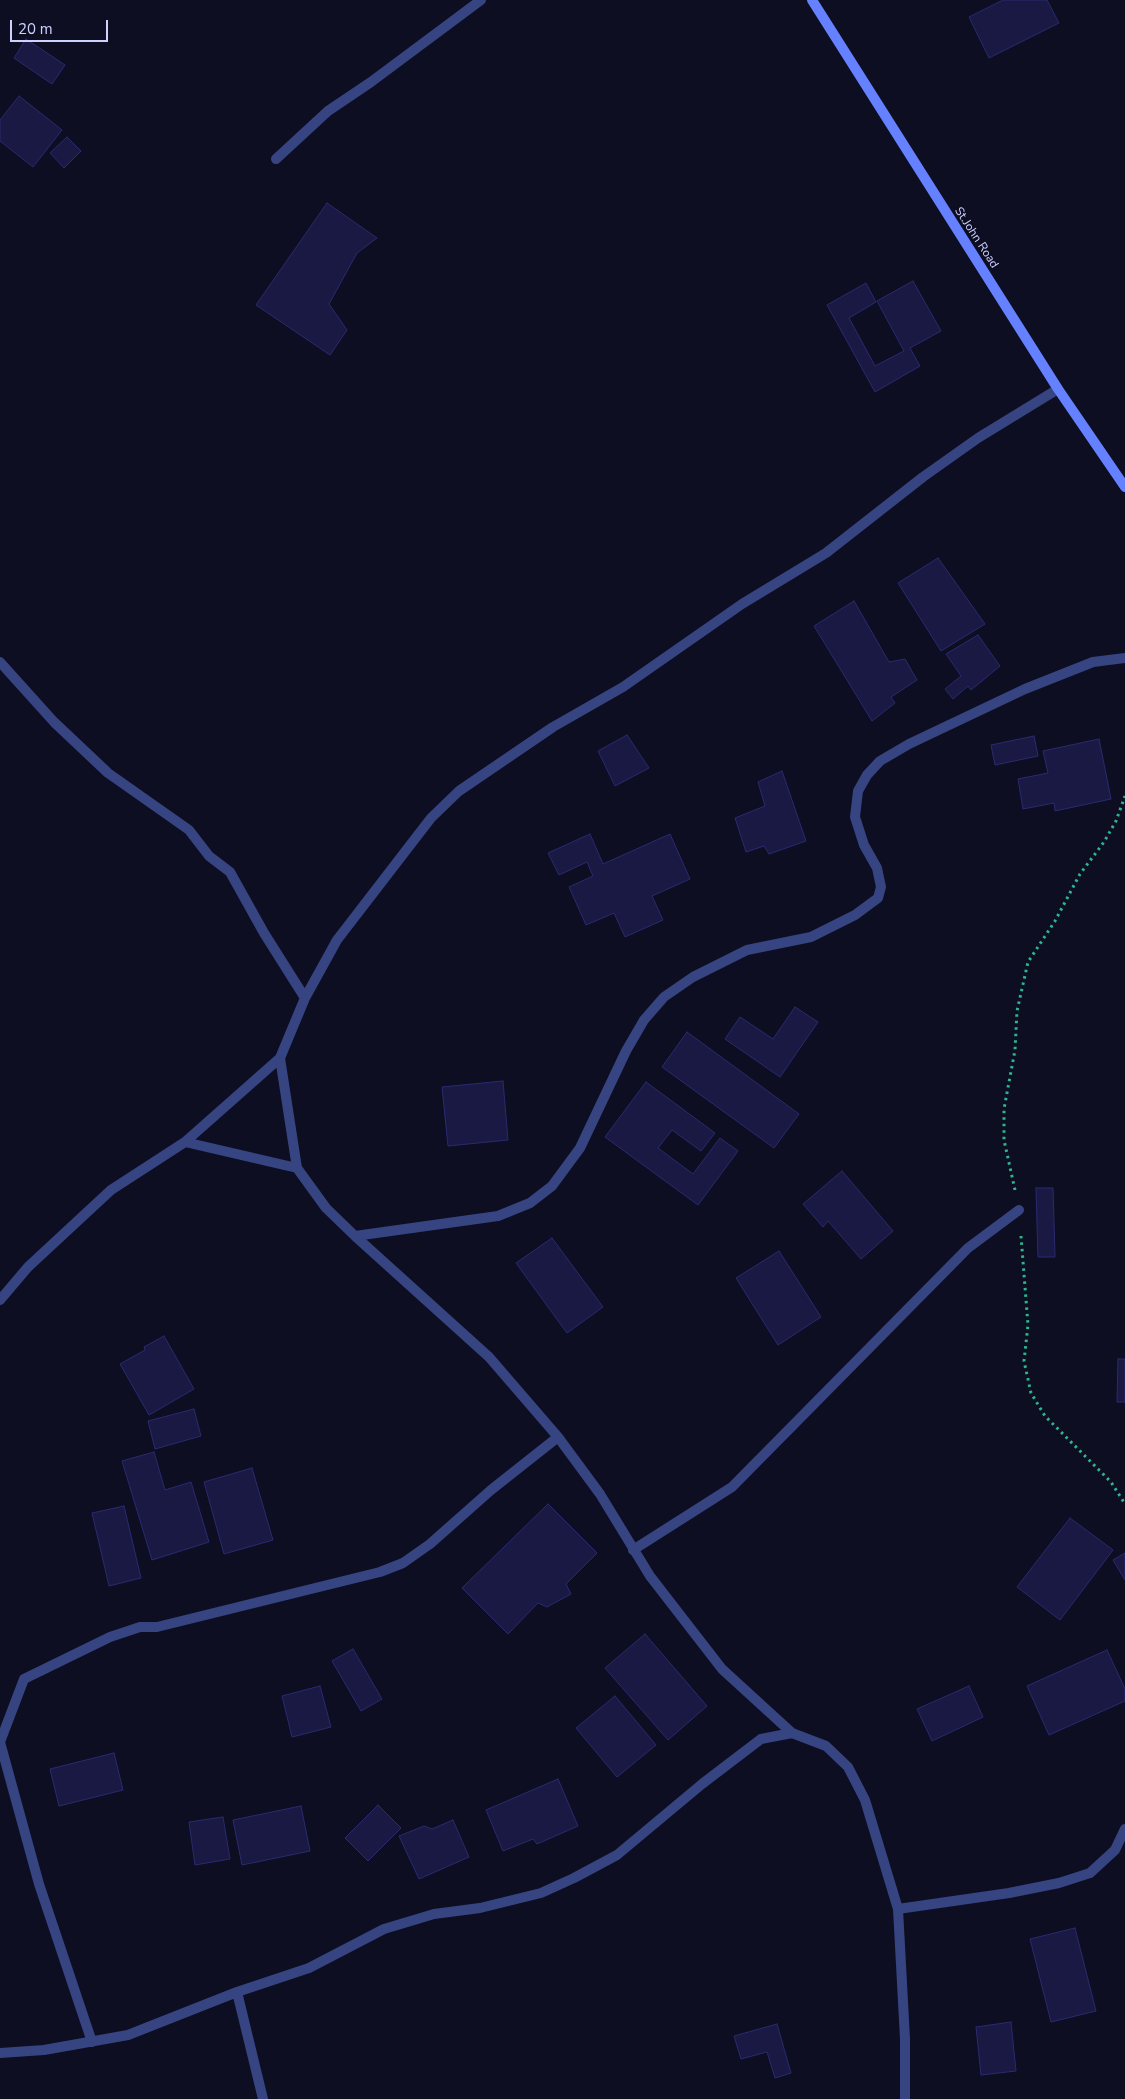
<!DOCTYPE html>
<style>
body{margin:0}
#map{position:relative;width:1125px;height:2099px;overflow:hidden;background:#0d0e22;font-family:"Nunito Sans",sans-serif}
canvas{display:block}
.scale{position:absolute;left:10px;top:20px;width:98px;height:22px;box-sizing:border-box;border:2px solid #ced2ff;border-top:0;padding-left:6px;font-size:15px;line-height:18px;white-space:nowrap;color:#ced2ff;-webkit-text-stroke:4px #0d0e22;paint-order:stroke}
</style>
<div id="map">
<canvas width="1125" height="2099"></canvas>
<div class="scale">20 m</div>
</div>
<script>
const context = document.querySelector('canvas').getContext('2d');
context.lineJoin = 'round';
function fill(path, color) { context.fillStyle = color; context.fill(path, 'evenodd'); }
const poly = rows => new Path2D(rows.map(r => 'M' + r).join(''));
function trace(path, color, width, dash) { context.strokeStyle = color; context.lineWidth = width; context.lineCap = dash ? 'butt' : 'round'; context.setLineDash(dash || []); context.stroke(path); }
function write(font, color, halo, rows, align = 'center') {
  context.font = font + ' "Nunito Sans",sans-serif'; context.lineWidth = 4; context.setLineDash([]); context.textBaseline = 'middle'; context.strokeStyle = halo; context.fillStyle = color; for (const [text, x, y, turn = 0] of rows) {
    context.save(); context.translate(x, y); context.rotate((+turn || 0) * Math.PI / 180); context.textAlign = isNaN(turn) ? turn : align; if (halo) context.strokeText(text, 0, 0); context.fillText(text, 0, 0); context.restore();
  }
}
const building = poly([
 [1003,0,1047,0,1059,23,989,58,969,17,1003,0],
 [26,39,65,65,52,84,14,58,26,39],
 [19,96,62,130,33,167,0,141,0,120,19,96],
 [67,137,81,151,64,168,50,153,67,137],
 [327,203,377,238,357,253,329,304,347,330,330,355,256,305,327,203],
 [913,281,941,331,910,348,920,366,875,392,827,305,866,283,876,302,849,318,875,366,904,351,877,301,913,281],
 [938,558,985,624,941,651,898,583,938,558],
 [854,601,889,662,905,659,917,680,891,697,895,703,872,721,814,626,854,601],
 [978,635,1000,666,971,690,968,686,953,699,945,689,961,676,946,654,978,635],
 [627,735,649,768,615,786,598,751,627,735],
 [1034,736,1038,756,995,765,991,745,1034,736],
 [1099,739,1111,799,1055,811,1054,803,1023,809,1018,779,1048,773,1043,751,1099,739],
 [782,771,806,841,769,854,764,846,746,852,735,818,765,806,758,782,782,771],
 [590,834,603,864,670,834,690,879,652,896,663,920,625,937,614,913,586,925,569,887,593,876,587,862,559,875,548,853,590,834],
 [795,1007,818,1022,780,1077,725,1039,740,1017,773,1039,795,1007],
 [687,1032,799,1114,774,1148,662,1067,687,1032],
 [503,1081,508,1140,448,1146,442,1087,503,1081],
 [646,1082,715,1133,701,1151,672,1130,658,1148,693,1174,720,1138,738,1151,698,1205,605,1137,646,1082],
 [842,1171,893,1231,861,1259,828,1221,823,1227,803,1204,842,1171],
 [1036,1188,1053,1188,1055,1257,1038,1257,1036,1188],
 [552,1238,603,1307,567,1333,516,1263,552,1238],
 [779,1251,821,1317,778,1345,736,1278,779,1251],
 [164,1336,194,1389,149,1415,120,1364,145,1350,144,1347,164,1336],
 [1118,1359,1125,1359,1125,1402,1117,1402,1118,1359],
 [194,1409,201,1436,155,1449,148,1421,194,1409],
 [154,1452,165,1490,191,1482,209,1542,152,1560,122,1461,154,1452],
 [252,1468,273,1540,224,1554,204,1482,252,1468],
 [548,1504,597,1553,566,1584,571,1594,547,1607,538,1603,508,1634,462,1588,548,1504],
 [124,1506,141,1578,109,1586,92,1513,124,1506],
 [1070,1518,1113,1550,1060,1620,1017,1587,1070,1518],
 [1125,1553,1125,1580,1113,1560,1125,1553],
 [645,1634,707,1706,668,1740,605,1668,645,1634],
 [353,1649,382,1699,361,1711,332,1661,353,1649],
 [1107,1650,1125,1689,1125,1701,1049,1735,1027,1686,1107,1650],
 [320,1686,331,1727,292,1737,282,1696,320,1686],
 [969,1686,983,1717,932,1741,917,1709,969,1686],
 [615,1696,656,1745,617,1777,576,1728,615,1696],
 [114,1753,123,1790,59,1806,50,1769,114,1753],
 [558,1779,578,1826,537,1844,533,1839,503,1851,486,1810,558,1779],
 [378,1805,401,1828,368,1861,345,1838,378,1805],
 [301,1806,310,1851,242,1865,233,1820,301,1806],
 [223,1817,230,1859,195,1865,189,1822,223,1817],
 [453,1820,469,1857,419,1879,399,1836,424,1826,432,1829,453,1820],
 [1075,1928,1096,2011,1051,2022,1030,1939,1075,1928],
 [1011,2022,1016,2071,981,2075,976,2027,1011,2022],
 [777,2024,791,2073,775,2078,767,2052,741,2059,734,2036,777,2024]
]);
const path = poly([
 [1015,1190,1004,1140,1004,1109,1015,1050,1017,1011,1028,962,1055,921,1080,874,1104,842,1116,821,1125,796],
 [1021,1236,1028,1325,1024,1361,1031,1393,1045,1416,1111,1482,1125,1504]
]);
const street = poly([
 [276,159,328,111,371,82,481,0],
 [0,662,54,722,108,773,189,830,209,856,230,872,264,933,305,998],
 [185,1142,297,1168],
 [355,1236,498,1216,530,1203,552,1186,580,1148,626,1051,644,1020,664,997,693,977,747,950,811,937,855,915,878,898,881,887,877,868,864,845,855,817,858,791,867,775,880,761,909,744,1025,689,1093,662,1125,658],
 [0,1300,28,1267,111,1190,185,1142,280,1058],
 [633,1550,732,1487,968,1248,1019,1210],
 [792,1733,722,1669,650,1576,600,1494,558,1437,489,1357,355,1236,326,1208,297,1168,280,1058,305,998,337,940,431,818,459,791,553,727,623,687,742,604,826,553,923,477,978,438,1058,389],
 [898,1909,1009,1893,1059,1883,1090,1873,1115,1850,1125,1829],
 [237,1992,263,2099],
 [92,2042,39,1884,0,1742,24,1679,110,1637,140,1627,157,1627,380,1572,403,1563,430,1544,491,1490,558,1437],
 [0,2053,44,2050,128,2035,237,1992,309,1968,384,1929,434,1914,480,1908,541,1893,574,1878,617,1855,702,1784,761,1739,792,1733,826,1746,848,1767,865,1800,898,1909,905,2039,905,2099]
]);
const secondary = poly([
 [812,0,1058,389,1125,487]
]);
const streetNames = [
 ["St.John Road",976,238,57]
];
fill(building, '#191943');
trace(building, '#2a2b70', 1);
trace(path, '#2cb590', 3, [2.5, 4]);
trace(street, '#374482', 10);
trace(secondary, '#6581ff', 10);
write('12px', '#ced2ff', '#0d0e22', streetNames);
</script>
